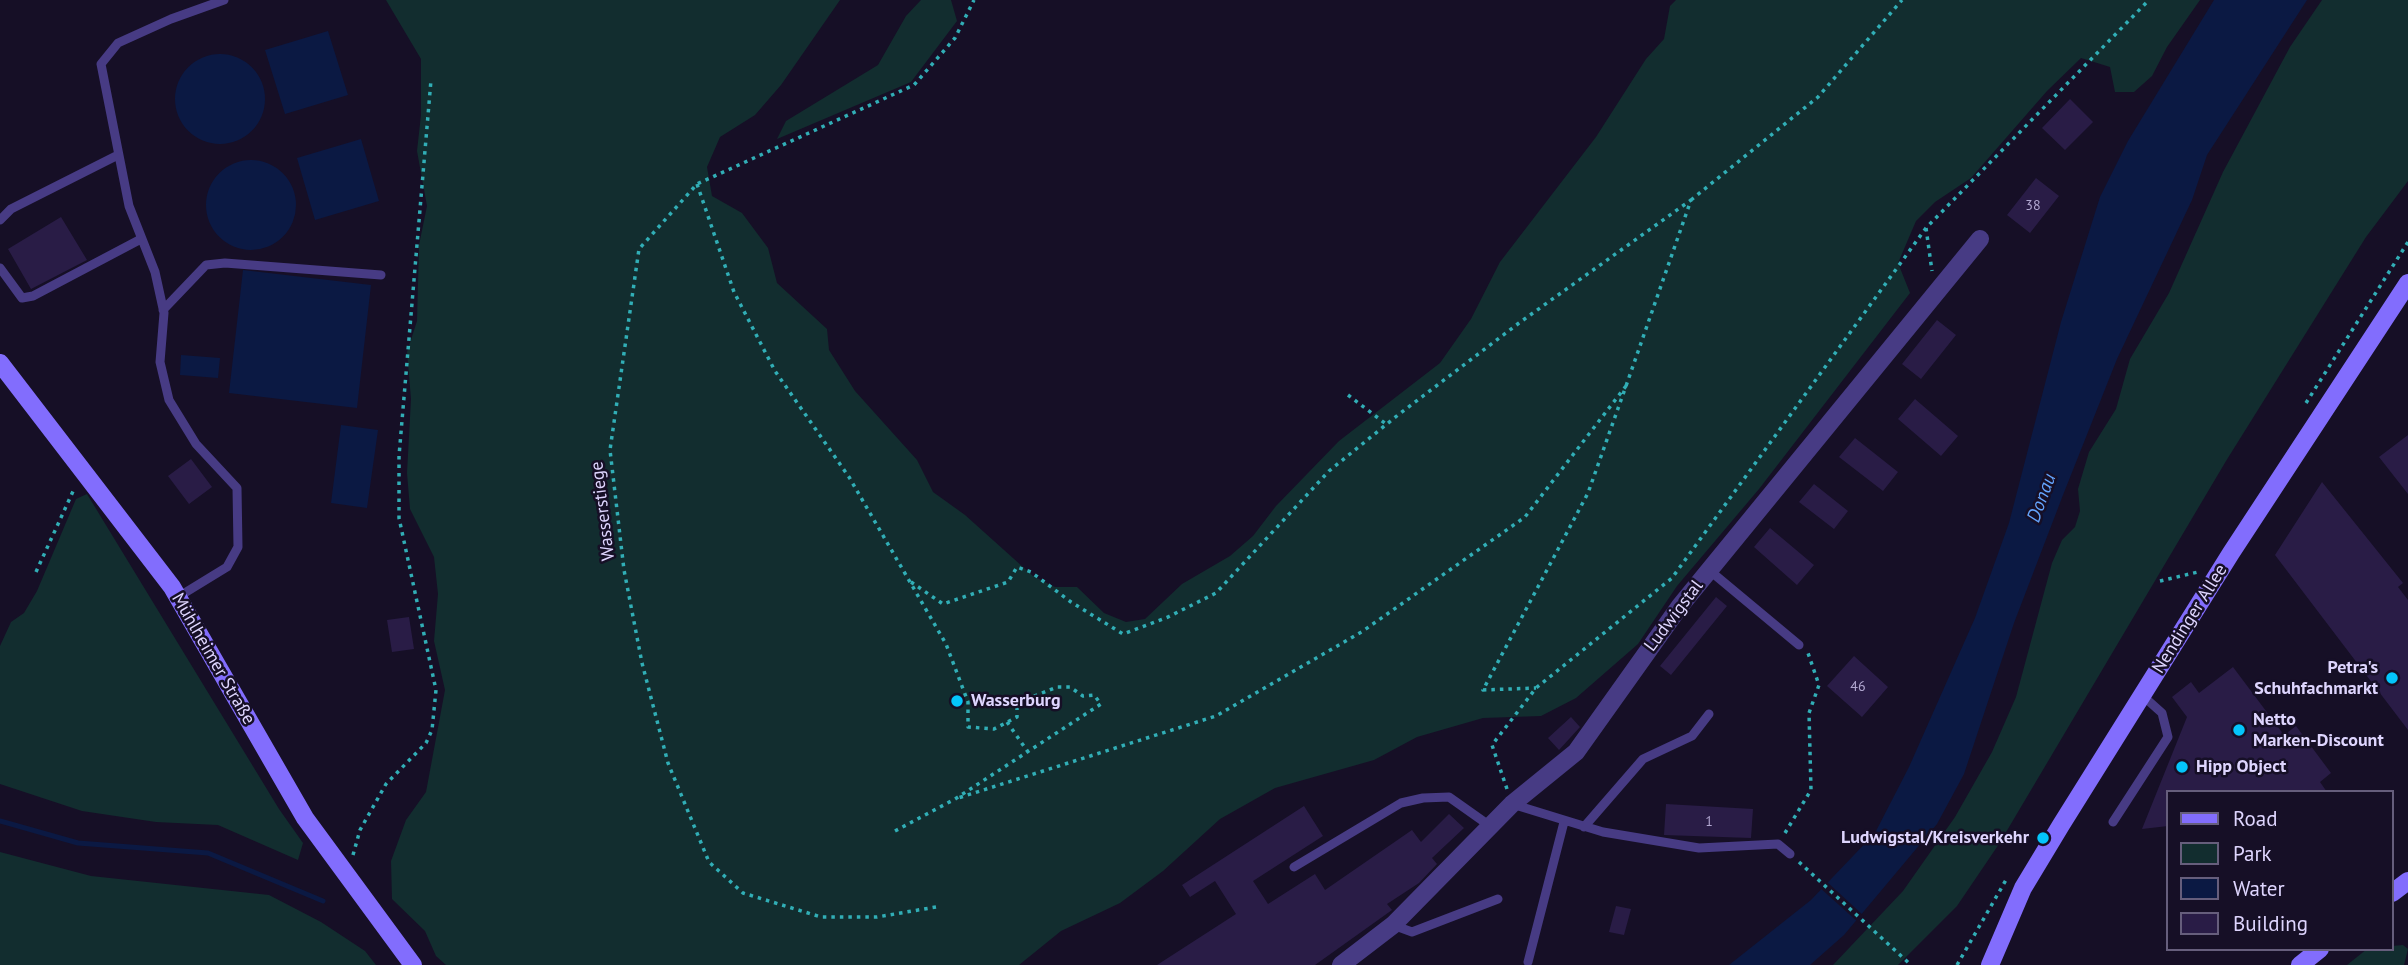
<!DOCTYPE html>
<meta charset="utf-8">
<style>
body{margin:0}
#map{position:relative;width:2408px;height:965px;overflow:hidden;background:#160f26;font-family:"PT Sans",sans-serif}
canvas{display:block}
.legend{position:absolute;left:2166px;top:790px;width:228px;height:161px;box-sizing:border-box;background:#160f26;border:2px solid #665e7c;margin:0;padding:9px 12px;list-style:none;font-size:21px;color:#ded5fe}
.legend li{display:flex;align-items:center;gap:14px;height:35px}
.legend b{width:35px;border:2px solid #665e7c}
</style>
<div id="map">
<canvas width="2408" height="965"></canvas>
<ul class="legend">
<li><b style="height:9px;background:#826dfd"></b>Road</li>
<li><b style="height:19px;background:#122d2f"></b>Park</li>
<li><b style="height:19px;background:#0b1943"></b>Water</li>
<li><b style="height:19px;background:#291c46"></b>Building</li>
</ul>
</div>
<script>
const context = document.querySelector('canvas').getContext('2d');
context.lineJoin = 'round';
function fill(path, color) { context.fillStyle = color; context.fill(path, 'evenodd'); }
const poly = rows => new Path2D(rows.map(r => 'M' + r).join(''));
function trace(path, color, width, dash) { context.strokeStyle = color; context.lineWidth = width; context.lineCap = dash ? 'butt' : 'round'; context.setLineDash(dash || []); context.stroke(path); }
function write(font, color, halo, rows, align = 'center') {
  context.font = font + ' "PT Sans",sans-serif'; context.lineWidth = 5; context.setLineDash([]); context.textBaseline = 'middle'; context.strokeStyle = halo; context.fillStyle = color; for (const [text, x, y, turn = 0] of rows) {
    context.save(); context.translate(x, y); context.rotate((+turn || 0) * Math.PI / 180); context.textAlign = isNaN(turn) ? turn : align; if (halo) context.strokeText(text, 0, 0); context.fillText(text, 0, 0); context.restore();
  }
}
const green = poly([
 [386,0,840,0,781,85,755,115,720,137,707,167,712,196,742,213,768,248,777,283,827,329,829,350,855,391,917,460,933,492,965,515,1033,576,1055,587,1077,587,1104,613,1126,622,1145,619,1182,584,1230,556,1253,536,1276,506,1339,441,1440,363,1471,319,1500,262,1596,137,1646,59,1664,39,1670,6,1676,0,2200,0,2167,47,2152,76,2134,92,2115,92,2110,67,2081,58,2047,91,1971,178,1935,202,1916,221,1898,263,1910,293,1759,489,1677,586,1638,644,1576,698,1541,716,1483,718,1417,737,1374,760,1275,788,1220,819,1163,871,1120,903,1061,931,1019,965,446,965,436,956,425,931,392,899,391,861,406,820,426,792,445,690,434,641,438,594,434,557,410,509,407,473,411,399,407,352,417,321,419,245,427,206,417,151,421,115,421,59],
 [921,0,951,0,957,21,911,82,777,139,786,121,878,65,906,16],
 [2322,0,2408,0,2408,181,2366,237,2226,461,1999,844,1957,906,1898,965,1833,965,1903,891,1955,817,1992,752,2016,697,2052,563,2062,540,2075,527,2080,511,2078,489,2089,452,2116,409,2130,359,2169,293,2223,172,2290,47],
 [87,494,279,809,303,843,298,860,218,825,156,822,82,811,0,784,0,646,11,622,24,613,37,591,76,499],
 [0,852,91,876,269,895,321,922,365,951,376,965,0,965],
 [2403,945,2408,949,2404,965,2347,965,2367,949,2392,949,2392,946]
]);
const water = poly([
 [2214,0,2307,0,2207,155,2192,200,2117,359,2063,495,2014,623,1964,774,1937,824,1844,935,1810,965,1729,965,1811,900,1875,833,1909,767,1975,618,2009,523,2061,322,2100,197,2128,141],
 [328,31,348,95,285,114,265,50],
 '175 99a45 45 0 1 1 90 0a45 45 0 1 1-90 0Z',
 [361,139,379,201,315,220,297,158],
 '206 205a45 45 0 1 1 90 0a45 45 0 1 1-90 0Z',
 [243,270,371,285,357,408,229,393],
 [181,355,220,358,218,378,180,375],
 [341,425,378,430,367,508,331,503]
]);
const pier = poly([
 [1825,880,1864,916,1859,923,1819,887]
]);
const stream = poly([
 [0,821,78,843,208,853,323,901]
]);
const building = poly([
 [2070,99,2093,122,2065,150,2042,128],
 [2036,178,2059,196,2030,233,2007,215],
 [61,217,87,260,31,289,8,249],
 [1937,320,1956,335,1921,379,1902,364],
 [1915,399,1958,436,1941,456,1898,419],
 [2408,435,2408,494,2379,457],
 [1855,438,1898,472,1883,491,1839,457],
 [191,459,212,487,189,504,168,476],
 [2322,482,2403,583,2398,587,2408,600,2408,730,2275,555],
 [1814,484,1848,511,1834,529,1799,502],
 [1770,528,1814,565,1797,585,1754,547],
 [1716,597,1727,606,1671,675,1660,666],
 [409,617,414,649,392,652,387,620],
 [1854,656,1888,687,1862,717,1827,686],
 [2233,667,2284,735,2296,726,2331,773,2320,782,2327,792,2168,792,2168,826,2142,829,2187,717,2172,697,2191,682,2199,693],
 [1571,717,1580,727,1559,750,1548,738],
 [1666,804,1753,809,1751,838,1664,835],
 [1304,806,1323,836,1253,881,1268,904,1315,874,1325,890,1412,830,1421,842,1449,814,1464,828,1432,858,1437,864,1419,883,1387,904,1392,910,1315,965,1157,965,1236,914,1215,881,1190,897,1182,885],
 [1616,906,1631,909,1624,935,1609,932]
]);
const path = poly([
 [697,184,734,292,775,371,849,477,946,644,968,702,968,727,994,729,1017,717,1017,703,1057,687,1070,687,1083,696,1094,695,1101,704,955,799,1216,716,1363,631,1525,517,1626,386,1588,493,1483,690,1536,688],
 [1691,200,1818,97,1902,0],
 [1926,228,1932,271],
 [1348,395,1386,424],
 [2306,403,2408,242],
 [36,572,75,487],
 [2160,581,2198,572],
 [911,582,943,604,1008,582,1017,567,1031,572,1071,602,1123,634,1168,617,1216,593,1329,471,1398,415,1519,323,1691,200,1626,386],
 [1007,722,1028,752],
 [1507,789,1492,745,1536,688,1672,578,1926,228,2149,0],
 [895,831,955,799],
 [1785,833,1811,790,1809,713,1819,685,1808,653],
 [353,855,360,830,386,784,426,743,432,730,436,690,399,518,399,456,431,80],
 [1799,862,1911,965],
 [936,907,877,917,821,917,743,893,709,862,668,763,642,663,624,570,610,450,639,249,697,184,914,85,955,38,974,0],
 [1957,965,2006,880]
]);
const lane = poly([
 [0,220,11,209,118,155],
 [0,268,22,298,33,296,141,239],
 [163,310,206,265,225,263,381,275],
 [1709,570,1799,645],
 [178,597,227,567,238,547,237,488,196,444,169,400,160,362,164,313,155,272,129,206,101,64,118,43,171,19,224,0],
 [1512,804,1603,832,1699,848,1778,844,1790,854],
 [2113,822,2168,737,2162,713,2143,696],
 [1584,827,1643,759,1692,736,1709,714],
 [1294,867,1401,803,1423,798,1449,797,1490,826],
 [1393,925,1412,932,1498,899],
 [1528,962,1564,822]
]);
const street = poly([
 [1341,965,1393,925,1512,804,1576,752,1680,606,1980,239]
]);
const secondary = poly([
 [0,363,172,587,305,818,413,965],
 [2392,893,2408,881],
 [1990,965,2023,888,2061,825,2231,553,2408,283],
 [2300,965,2320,949]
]);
const markers = [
 [2392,678,7,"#04c5fb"],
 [957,701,7,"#04c5fb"],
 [2239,730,7,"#04c5fb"],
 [2182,767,7,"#04c5fb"],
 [2043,838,7,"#04c5fb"]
];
const numberNames = [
 ["38",2033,206],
 ["46",1858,687],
 ["1",1709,822]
];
const streetNames = [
 ["Wasserstiege",603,511,-97],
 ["Ludwigstal",1674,616,-53],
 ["Nendinger Allee",2190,619,-58],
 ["Mühlheimer Straße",213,659,60]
];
const poiNames = [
 ["Petra's",2378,668,"right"],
 ["Schuhfachmarkt",2378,689,"right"],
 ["Wasserburg",971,701],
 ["Netto",2253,720],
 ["Marken-Discount",2253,741],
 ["Hipp Object",2196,767],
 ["Ludwigstal/Kreisverkehr",2029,838,"right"]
];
const waterNames = [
 ["Donau",2042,498,-70]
];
fill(green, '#122d2f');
fill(water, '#0b1943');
fill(pier, '#160f26');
trace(stream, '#0b1943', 5);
fill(building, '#291c46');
trace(path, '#31aeb6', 3.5, [3.5, 5]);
trace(lane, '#473b84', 9);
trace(street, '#473b84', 18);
trace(secondary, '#826dfd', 18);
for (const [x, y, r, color] of markers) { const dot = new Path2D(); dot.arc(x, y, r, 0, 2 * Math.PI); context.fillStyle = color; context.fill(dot); trace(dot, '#160f26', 2.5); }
write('14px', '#b1a7d0', null, numberNames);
write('18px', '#ded5fe', '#160f26', streetNames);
write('bold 18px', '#ded5fe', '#160f26', poiNames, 'left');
write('italic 19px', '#64a4fd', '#160f26', waterNames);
</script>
